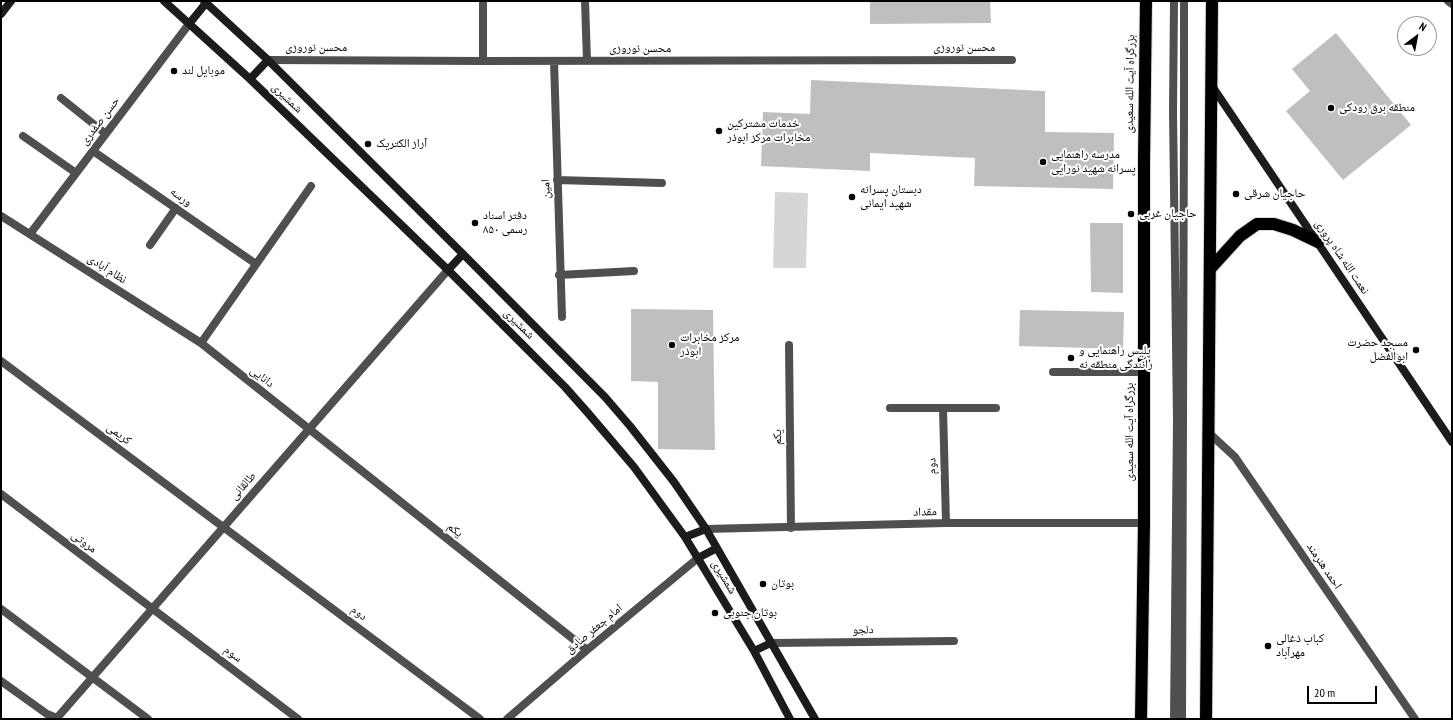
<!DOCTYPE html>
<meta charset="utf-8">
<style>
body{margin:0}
#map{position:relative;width:1453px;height:720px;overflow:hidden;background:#fff;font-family:"PT Sans Narrow",sans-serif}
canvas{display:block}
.frame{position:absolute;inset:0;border:2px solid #000;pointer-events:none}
.north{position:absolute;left:1397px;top:16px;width:40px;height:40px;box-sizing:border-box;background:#fff;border:1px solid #999;border-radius:50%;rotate:32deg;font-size:11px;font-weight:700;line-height:16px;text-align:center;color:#000}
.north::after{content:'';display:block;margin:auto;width:14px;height:18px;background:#000;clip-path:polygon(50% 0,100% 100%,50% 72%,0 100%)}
.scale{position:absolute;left:1307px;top:686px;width:70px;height:18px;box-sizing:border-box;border:2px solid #000;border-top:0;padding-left:5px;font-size:12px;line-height:14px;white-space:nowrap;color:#000;-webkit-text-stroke:3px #fff;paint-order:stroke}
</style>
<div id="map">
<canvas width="1453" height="720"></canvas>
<div class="frame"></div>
<div class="north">N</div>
<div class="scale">20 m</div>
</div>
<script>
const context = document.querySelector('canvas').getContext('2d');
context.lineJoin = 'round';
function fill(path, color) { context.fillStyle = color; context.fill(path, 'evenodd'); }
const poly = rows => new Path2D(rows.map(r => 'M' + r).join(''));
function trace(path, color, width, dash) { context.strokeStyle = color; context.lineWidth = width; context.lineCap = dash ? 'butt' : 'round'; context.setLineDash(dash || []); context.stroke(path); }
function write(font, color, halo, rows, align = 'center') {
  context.font = font + ' "PT Sans Narrow","Noto Naskh Arabic",sans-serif'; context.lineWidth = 4; context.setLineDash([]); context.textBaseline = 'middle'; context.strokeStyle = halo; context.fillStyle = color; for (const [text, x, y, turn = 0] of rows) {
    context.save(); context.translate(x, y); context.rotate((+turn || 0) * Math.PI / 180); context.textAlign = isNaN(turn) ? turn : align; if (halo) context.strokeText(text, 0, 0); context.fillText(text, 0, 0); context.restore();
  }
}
const green = poly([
 [775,192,808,193,806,268,773,268]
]);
const building = poly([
 [870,1,990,1,991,23,870,24],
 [1336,33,1411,125,1343,180,1286,111,1310,91,1292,69],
 [811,80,1045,91,1045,132,1114,133,1113,189,974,186,975,158,870,153,870,171,761,166,763,112,810,114],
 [1090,223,1123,223,1123,293,1091,292],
 [631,309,713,310,715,450,658,449,658,382,631,381],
 [1020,310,1124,312,1123,349,1019,346]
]);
const lane = poly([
 [1053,372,1144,372],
 [1174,719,1177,421,1173,111,1174,1],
 [1182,719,1184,112,1184,1]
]);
const street = poly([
 [483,1,483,61],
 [585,1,587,61],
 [1448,1,1452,4],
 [268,60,483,61,1012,60],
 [554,61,562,317],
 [61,98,106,134],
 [23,136,76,173],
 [93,151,256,264],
 [557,180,662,183],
 [1,216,201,343,587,650],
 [30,234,189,24],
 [150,245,176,208],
 [559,275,634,271],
 [201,343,311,186],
 [789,345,791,528],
 [1,361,480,719],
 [890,408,996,408],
 [943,408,946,523],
 [1208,432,1235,457,1415,719],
 [1,494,298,719],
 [706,529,946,523,1144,523],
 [1,609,148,719],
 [771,643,954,641],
 [1,681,47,714,57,718,448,270],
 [507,719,587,650,698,558]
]);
const secondary = poly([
 [164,1,250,79,448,270,565,387,588,413,634,467,685,537,754,651,790,719],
 [204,1,268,60,463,254,605,397,630,426,674,482,706,529,815,719],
 [1,14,11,1],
 [189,24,206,3],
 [250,79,268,60],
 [1212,86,1452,442],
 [448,270,463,254],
 [685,537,706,529],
 [698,558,717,548],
 [754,651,771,643]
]);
const highway = poly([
 [1210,269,1240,236,1257,224,1274,224,1293,230,1318,242],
 [1141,719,1144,523,1144,162,1146,1],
 [1206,719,1212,1]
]);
const markers = [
 [174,71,4,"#000"],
 [1331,108,4,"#000"],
 [719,131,4,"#000"],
 [368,144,4,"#000"],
 [1043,162,4,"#000"],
 [1236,194,4,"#000"],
 [852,197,4,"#000"],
 [1131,214,4,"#000"],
 [475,223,4,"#000"],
 [672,345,4,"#000"],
 [1416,350,4,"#000"],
 [1071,358,4,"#000"],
 [763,584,4,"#000"],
 [715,613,4,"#000"],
 [1268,646,4,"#000"]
];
const streetNames = [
 ["محسن نوروزی",316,48],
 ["محسن نوروزی",964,48],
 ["محسن نوروزی",640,49],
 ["بزرگراه آیت الله سعیدی",1130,84,-89],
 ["شمشیری",287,98,44],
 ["حسن صفدری",100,121,-53],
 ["امین",546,189,-91],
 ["ورسه",181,197,35],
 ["نعمت الله شاه پروری",1342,257,56],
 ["نظام آبادی",107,269,33],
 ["شمشیری",519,324,45],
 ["دانایی",262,377,38],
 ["بزرگراه آیت الله سعیدی",1130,432,-90],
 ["کریمی",119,434,37],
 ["یکم",778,437,-90],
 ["دوم",932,466,-91],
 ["طالقانی",243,486,-49],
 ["مقداد",925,512,-2],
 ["یکم",455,530,38],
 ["مروتی",84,542,37],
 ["احمد هنرمند",1324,566,56],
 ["شمشیری",724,577,59],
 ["دوم",359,613,37],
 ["امام جعفر صادق",594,629,-40],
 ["دلجو",863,630,-1],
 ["سوم",233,654,37]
];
const poiNames = [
 ["موبایل لند",182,71],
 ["منطقه برق رودکی",1339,108],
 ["خدمات مشترکین",727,124],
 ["مخابرات مرکز ابوذر",727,138],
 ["آراز الکتریک",376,144],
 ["مدرسه راهنمایی",1051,155],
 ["پسرانه شهید نورایی",1051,169],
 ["دبستان پسرانه",860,190],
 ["شهید ایمانی",860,204],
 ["حاجیان شرقی",1244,194],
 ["حاجیان غربی",1139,214],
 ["دفتر اسناد",483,216],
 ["رسمی ۸۵۰",483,230],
 ["مرکز مخابرات",680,338],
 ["ابوذر",680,352],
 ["مسجد حضرت",1408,343,"right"],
 ["ابوالفضل",1408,357,"right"],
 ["پلیس راهنمایی و",1079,351],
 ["رانندگی منطقه نه",1079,365],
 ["بوتان",771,584],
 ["بوتان جنوبی",723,613],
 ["کباب ذغالی",1276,639],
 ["مهرآباد",1276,653]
];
fill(green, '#d6d6d6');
fill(building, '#bfbfbf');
trace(highway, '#dbdbdb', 14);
trace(lane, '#4f4f4f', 8);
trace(street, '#4f4f4f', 8);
trace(secondary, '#1c1c1c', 8);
trace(highway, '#000', 12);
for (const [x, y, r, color] of markers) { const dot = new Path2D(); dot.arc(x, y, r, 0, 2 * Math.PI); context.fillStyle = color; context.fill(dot); trace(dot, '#fff', 1.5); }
write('12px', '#000', '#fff', streetNames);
write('12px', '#000', '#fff', poiNames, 'left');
</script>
